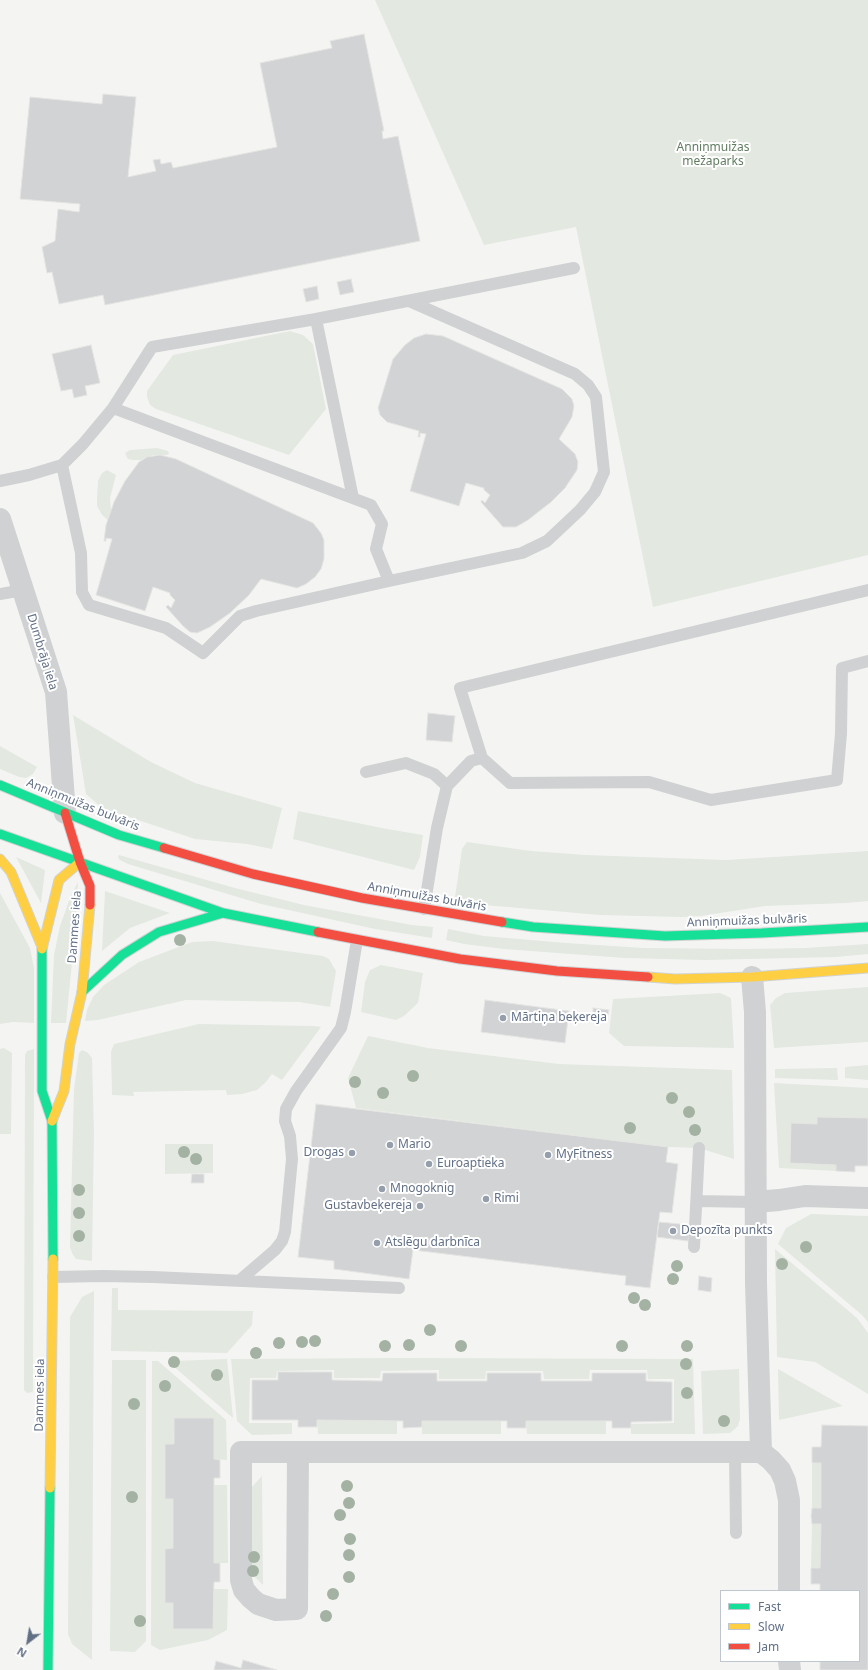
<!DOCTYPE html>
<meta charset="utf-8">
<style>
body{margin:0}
#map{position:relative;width:868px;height:1670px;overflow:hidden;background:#f4f5f3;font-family:"Noto Sans",sans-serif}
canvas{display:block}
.legend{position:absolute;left:720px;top:1590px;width:140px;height:72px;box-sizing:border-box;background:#fff;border:1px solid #c0c6cf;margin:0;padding:5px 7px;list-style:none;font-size:12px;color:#627086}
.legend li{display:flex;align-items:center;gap:8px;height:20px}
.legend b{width:20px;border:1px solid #c0c6cf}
.north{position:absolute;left:8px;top:1622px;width:40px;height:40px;-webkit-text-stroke:3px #fff;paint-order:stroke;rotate:211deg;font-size:11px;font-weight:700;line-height:16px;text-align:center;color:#627086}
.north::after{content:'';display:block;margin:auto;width:14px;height:18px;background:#627086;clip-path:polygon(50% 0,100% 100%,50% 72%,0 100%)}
</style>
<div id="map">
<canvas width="868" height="1670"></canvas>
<ul class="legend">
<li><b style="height:5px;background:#16e098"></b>Fast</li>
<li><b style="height:5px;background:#ffcf43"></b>Slow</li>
<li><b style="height:5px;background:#f24e42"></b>Jam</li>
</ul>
<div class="north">N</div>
</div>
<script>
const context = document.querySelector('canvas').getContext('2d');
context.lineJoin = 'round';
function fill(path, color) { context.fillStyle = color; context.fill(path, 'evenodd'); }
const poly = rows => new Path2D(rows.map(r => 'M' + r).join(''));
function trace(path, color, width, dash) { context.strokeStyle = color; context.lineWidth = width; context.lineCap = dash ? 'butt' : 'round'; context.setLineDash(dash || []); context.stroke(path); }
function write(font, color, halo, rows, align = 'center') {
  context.font = font + ' "Noto Sans",sans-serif'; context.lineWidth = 4; context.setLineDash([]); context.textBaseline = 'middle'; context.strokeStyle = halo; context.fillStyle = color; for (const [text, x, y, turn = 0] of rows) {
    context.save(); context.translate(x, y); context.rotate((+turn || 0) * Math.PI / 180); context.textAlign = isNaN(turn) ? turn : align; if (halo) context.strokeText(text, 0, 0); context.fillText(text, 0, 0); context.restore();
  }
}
const green = poly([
 [375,0,868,0,868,555,653,607,576,227,484,245],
 [290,331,303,335,313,344,326,409,289,455,156,409,150,405,147,397,147,391,173,355],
 [157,448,168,451,169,454,167,455,153,455,141,460,133,460,128,459,125,453,130,450],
 [107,470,116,475,110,498,111,510,108,520,102,515,97,506,97,497,98,481,102,473],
 [73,715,151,762,195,783,282,808,272,849,247,844,195,839,102,808,86,794],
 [0,746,37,767,33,774,26,778,19,777,0,769],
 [298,811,387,829,423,835,420,857,414,870,293,839],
 [467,842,531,851,586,855,726,860,868,851,868,901,847,903,765,906,701,916,681,917,600,915,484,905,455,897,462,849],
 [119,855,235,888,304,905,412,925,433,927,432,938,375,929,261,904,128,864,120,860,118,857],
 [16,857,45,870,41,903],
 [78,882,75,932,66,1023,51,1023,54,955,60,926,70,898],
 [105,891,170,913,130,928,102,951],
 [0,893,30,948,34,968,34,1023,13,1022,0,1024],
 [448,929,484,936,566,943,644,948,745,949,805,948,868,944,868,954,836,957,705,960,624,958,504,949,464,944,446,940],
 [213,941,323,956,329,959,336,971,330,1007,299,1002,186,1000,98,1020,85,1021,87,1010,93,997,104,985,139,962,192,942],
 [381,965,423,973,418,1003,404,1016,396,1020,361,1012,365,982,367,977,370,970],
 [868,987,868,1042,774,1048,770,1005,776,998,785,993],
 [720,993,731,998,734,1048,624,1046,609,1033,613,999],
 [199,1024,314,1026,321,1027,282,1080,272,1074,266,1082,257,1090,242,1094,227,1095,226,1090,133,1092,134,1096,112,1095,111,1052,114,1044],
 [368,1036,428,1048,559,1064,732,1070,734,1159,699,1148,668,1147,356,1108,348,1078],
 [4,1048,12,1053,11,1134,0,1134,0,1049],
 [34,1049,33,1392,27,1393,24,1390,25,1055,27,1051],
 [82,1050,87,1052,92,1058,94,1132,92,1261,76,1259,72,1253,70,1247,74,1089,79,1053],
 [868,1065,868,1080,845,1078,845,1067],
 [837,1068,838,1080,775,1078,775,1069],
 [774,1083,868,1088,868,1118,818,1117,817,1124,791,1123,790,1163,836,1165,836,1171,779,1168],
 [165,1144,213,1144,213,1173,165,1174],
 [811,1214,868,1216,868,1322,862,1315,778,1244,786,1228],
 [775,1249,857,1318,868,1333,868,1394,815,1362,777,1357],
 [112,1288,118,1288,118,1310,253,1311,252,1325,227,1353,111,1351],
 [94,1291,92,1651,92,1660,72,1644,68,1634,70,1317,82,1297],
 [402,1358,693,1359,695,1434,631,1434,631,1424,674,1423,674,1379,648,1379,647,1370,590,1370,589,1379,544,1379,543,1371,486,1371,485,1379,439,1379,439,1370,381,1371,380,1378,334,1378,334,1370,277,1371,276,1378,250,1378,249,1423,292,1423,292,1434,252,1435,237,1421,231,1359],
 [227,1359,233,1418,172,1365,172,1361],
 [112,1360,146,1360,146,1641,135,1652,110,1651],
 [152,1361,158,1361,226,1420,227,1460,214,1459,214,1418,174,1418,173,1548,165,1549,165,1603,173,1603,173,1629,213,1629,214,1589,228,1589,227,1630,208,1640,160,1650,151,1645],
 [739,1369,740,1419,738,1426,730,1433,703,1434,701,1371],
 [778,1369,843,1406,779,1420],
 [317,1420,397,1421,397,1434,318,1434],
 [422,1421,501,1421,501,1434,422,1434],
 [526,1421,606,1421,606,1434,527,1434],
 [812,1463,821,1463,821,1508,812,1508],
 [262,1476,263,1585,252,1574,251,1488],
 [214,1485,227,1485,228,1563,214,1563],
 [812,1524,821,1524,820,1568,811,1568]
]);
const building = poly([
 [364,34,384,131,382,131,383,139,398,136,420,241,105,305,103,295,59,304,52,272,47,273,42,247,55,241,58,209,79,212,80,204,20,199,30,97,102,104,103,94,136,97,128,177,156,171,153,160,160,159,161,164,171,162,173,168,277,147,260,63,332,48,330,41,364,34],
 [351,279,354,292,340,295,337,282,351,279],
 [317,286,319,299,306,302,303,289,317,286],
 [426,334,443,336,562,389,572,399,574,406,572,417,559,439,575,454,578,462,577,470,565,488,551,502,528,520,516,527,503,527,481,502,482,500,485,503,490,495,484,490,484,488,466,483,459,506,410,491,426,434,420,433,420,437,418,437,419,431,387,422,380,415,378,408,393,359,405,345,414,338,426,334],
 [91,345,100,383,85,386,87,395,74,398,72,389,61,391,52,354,91,345],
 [160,455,176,459,313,523,321,533,324,540,324,559,321,569,315,577,306,584,297,588,261,579,249,595,230,613,210,627,197,633,190,632,183,626,166,607,168,605,171,608,175,600,170,595,170,593,153,587,145,611,96,595,112,539,106,538,106,541,104,541,106,525,114,502,125,481,139,462,147,457,160,455],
 [428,713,455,716,452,742,426,740,428,713],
 [485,1000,569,1011,565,1043,481,1032,485,1000],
 [593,1008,609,1010,608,1015,593,1014,593,1008],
 [316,1104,668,1147,666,1162,678,1164,672,1213,660,1212,650,1288,625,1285,626,1276,413,1250,409,1279,334,1269,334,1261,298,1257,316,1104],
 [817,1117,868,1118,868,1166,855,1166,855,1172,836,1171,836,1165,790,1163,791,1123,817,1124,817,1117],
 [192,1174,204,1174,204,1183,191,1183,192,1174],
 [659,1222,690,1225,688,1241,657,1237,659,1222],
 [699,1276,712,1278,711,1292,698,1290,699,1276],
 [278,1372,332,1372,332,1380,382,1381,383,1373,437,1373,437,1381,487,1381,487,1373,541,1373,541,1381,592,1381,592,1373,646,1373,646,1381,672,1382,672,1421,631,1422,631,1428,612,1428,612,1421,526,1421,526,1428,507,1428,507,1421,422,1421,422,1427,403,1428,403,1421,317,1420,317,1427,298,1427,298,1420,252,1420,252,1380,278,1380,278,1372],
 [174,1418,214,1418,214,1459,220,1460,220,1478,214,1478,214,1563,220,1563,220,1582,214,1582,213,1629,173,1629,173,1603,165,1603,165,1549,173,1548,173,1499,165,1499,165,1444,174,1444,174,1418],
 [822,1425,868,1426,868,1670,820,1670,820,1661,859,1661,859,1591,820,1591,820,1584,811,1584,811,1568,820,1568,821,1524,812,1524,811,1516,812,1508,821,1508,821,1463,812,1463,812,1447,821,1447,822,1425],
 [243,1660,277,1670,214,1670,216,1661,241,1668,243,1660]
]);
const lane = poly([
 [316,319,353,498],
 [113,408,371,505,382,524,376,549,389,581,522,553,547,541,580,510,595,492,604,472,596,397,588,385,575,374,409,301],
 [62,465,81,553,82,592,89,605,166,628,203,653,240,616,256,611,389,581],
 [0,481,29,475,62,465,83,444,113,408,152,347,316,319,574,268],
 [868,590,460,688,482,758,510,783,649,782,711,800,837,780,841,734,842,668,868,661],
 [0,594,23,590],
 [366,772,406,763,434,774,447,786],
 [424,909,437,828,447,786,471,761,482,758],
 [697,1201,755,1202],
 [694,1247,699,1148],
 [53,1277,103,1276,153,1277,399,1288],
 [240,1280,275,1250,282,1241,285,1232,292,1159,290,1136,285,1121,286,1109,296,1091,341,1028,345,1012,357,940],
 [735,1452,736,1533]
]);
const street = poly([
 [0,519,56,692,65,813],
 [752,977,755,1012,756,1283,761,1452],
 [755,1202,779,1200,805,1196,868,1198],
 [298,1452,297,1609,276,1610,258,1604,251,1598,244,1590,241,1580,241,1452,761,1452,771,1460,780,1470,785,1481,789,1500,789,1591],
 [789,1661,790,1670]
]);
const fast = poly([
 [0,785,119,835,164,848],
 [0,834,223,913,318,932],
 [502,922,533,927,665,936,762,933,868,927],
 [42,949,42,1091,52,1121,53,1259],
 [82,992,122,955,159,932,223,913],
 [48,1670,50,1488]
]);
const slow = poly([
 [0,859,11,872,42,947],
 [42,949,59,880,80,862],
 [648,977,675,979,752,977,868,968],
 [52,1121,64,1091,70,1044,82,992,90,905],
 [50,1488,53,1259]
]);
const jam = poly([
 [65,813,80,862,90,886,90,905],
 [164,848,253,874,362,898,502,922],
 [318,932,460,959,557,971,648,977]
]);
const trees = [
 [180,940],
 [413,1076],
 [355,1082],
 [383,1093],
 [672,1098],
 [689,1112],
 [630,1128],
 [695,1130],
 [184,1152],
 [196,1159],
 [79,1190],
 [79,1213],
 [79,1236],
 [806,1247],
 [782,1264],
 [677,1266],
 [673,1279],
 [634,1298],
 [645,1305],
 [430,1330],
 [315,1341],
 [302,1342],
 [279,1343],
 [409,1345],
 [385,1346],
 [461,1346],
 [622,1346],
 [687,1346],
 [256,1353],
 [174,1362],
 [686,1364],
 [217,1375],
 [165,1386],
 [687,1393],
 [134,1404],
 [724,1421],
 [347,1486],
 [132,1497],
 [349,1503],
 [340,1515],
 [350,1539],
 [349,1555],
 [254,1557],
 [253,1571],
 [349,1577],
 [333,1594],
 [326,1616],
 [140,1621]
];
const markers = [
 [503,1018,4,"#959fac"],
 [390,1145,4,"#959fac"],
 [352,1153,4,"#959fac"],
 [548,1155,4,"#959fac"],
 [429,1164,4,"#959fac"],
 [382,1189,4,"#959fac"],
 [486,1199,4,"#959fac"],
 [420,1206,4,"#959fac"],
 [673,1231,4,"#959fac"],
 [377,1243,4,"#959fac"]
];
const parkNames = [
 ["Anniņmuižas",713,148],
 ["mežaparks",713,162]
];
const streetNames = [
 ["Dumbrāja iela",42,652,73],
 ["Anniņmuižas bulvāris",83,805,22],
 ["Anniņmuižas bulvāris",427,897,10],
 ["Anniņmuižas bulvāris",747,921,-2],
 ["Dammes iela",75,927,-86],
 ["Dammes iela",40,1395,-89]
];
const poiNames = [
 ["Mārtiņa beķereja",511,1018],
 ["Mario",398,1145],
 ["Drogas",344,1153,"right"],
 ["MyFitness",556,1155],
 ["Euroaptieka",437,1164],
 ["Mnogoknig",390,1189],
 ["Rimi",494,1199],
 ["Gustavbeķereja",412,1206,"right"],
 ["Depozīta punkts",681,1231],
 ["Atslēgu darbnīca",385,1243]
];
fill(green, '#e3e8e1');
fill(building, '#d2d3d4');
trace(building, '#e4e4e2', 1);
trace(fast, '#d0d3d4', 11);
trace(slow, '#d0d3d4', 11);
trace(jam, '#d0d3d4', 11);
trace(lane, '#d0d1d2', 12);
trace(street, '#d0d1d2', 22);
trace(fast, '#16e098', 9);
trace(slow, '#ffcf43', 9);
trace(jam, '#f24e42', 9);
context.fillStyle = '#a4b2a3';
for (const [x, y] of trees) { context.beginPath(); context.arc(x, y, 6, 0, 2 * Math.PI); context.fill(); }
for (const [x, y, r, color] of markers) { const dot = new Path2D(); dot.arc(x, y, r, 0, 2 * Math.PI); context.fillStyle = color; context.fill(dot); trace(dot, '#fff', 1.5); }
write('12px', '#627c61', '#fff', parkNames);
write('12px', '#627086', '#fff', streetNames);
write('12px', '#627086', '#fff', poiNames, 'left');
</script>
